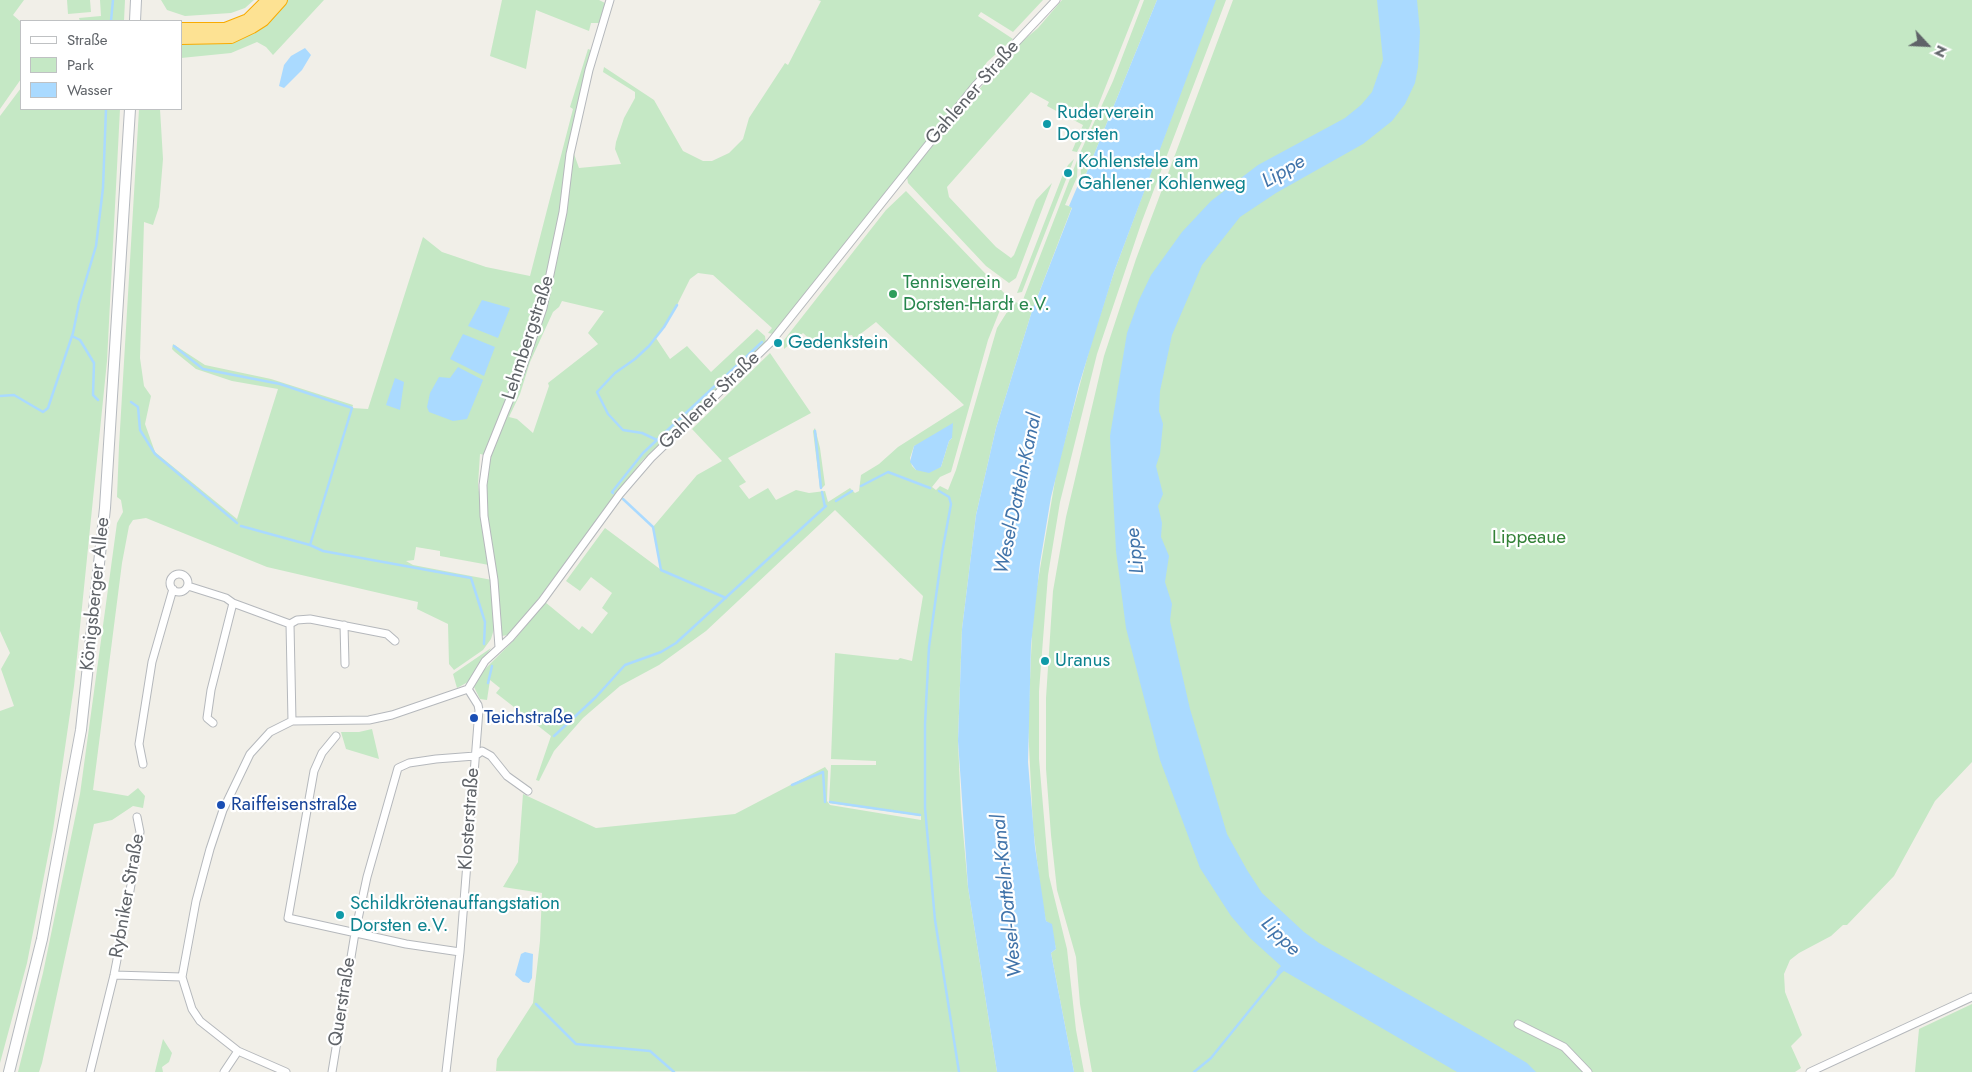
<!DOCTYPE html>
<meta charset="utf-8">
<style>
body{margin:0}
#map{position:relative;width:1972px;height:1072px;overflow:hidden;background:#f1efe8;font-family:Jost,sans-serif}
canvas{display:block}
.legend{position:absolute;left:20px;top:20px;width:162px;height:90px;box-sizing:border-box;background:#fff;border:1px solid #bfc1c3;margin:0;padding:6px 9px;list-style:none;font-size:15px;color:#5f6368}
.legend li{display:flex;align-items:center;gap:10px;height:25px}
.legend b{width:25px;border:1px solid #bfc1c3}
.north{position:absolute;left:1902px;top:20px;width:50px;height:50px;-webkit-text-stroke:4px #fff;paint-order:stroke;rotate:115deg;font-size:14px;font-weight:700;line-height:20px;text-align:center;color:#5f6368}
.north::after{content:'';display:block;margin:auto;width:18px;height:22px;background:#5f6368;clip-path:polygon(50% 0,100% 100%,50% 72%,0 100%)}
</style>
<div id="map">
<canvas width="1972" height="1072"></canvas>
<ul class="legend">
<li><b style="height:6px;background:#fff"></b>Straße</li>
<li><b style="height:14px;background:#c5e8c5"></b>Park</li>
<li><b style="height:14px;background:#aadaff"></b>Wasser</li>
</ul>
<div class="north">N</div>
</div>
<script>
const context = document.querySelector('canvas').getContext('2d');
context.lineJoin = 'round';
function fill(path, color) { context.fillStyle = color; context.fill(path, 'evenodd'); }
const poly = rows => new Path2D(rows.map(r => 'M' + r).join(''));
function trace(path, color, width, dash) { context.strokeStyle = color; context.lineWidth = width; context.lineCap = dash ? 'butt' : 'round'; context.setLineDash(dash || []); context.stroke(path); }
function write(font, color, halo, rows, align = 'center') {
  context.font = font + ' Jost,sans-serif'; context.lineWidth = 4.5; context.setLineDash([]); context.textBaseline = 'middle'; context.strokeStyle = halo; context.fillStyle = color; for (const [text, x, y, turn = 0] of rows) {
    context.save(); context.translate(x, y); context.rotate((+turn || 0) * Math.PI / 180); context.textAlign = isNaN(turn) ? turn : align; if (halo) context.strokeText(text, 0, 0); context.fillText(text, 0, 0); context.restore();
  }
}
const green = poly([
 [0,0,24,0,13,15,21,22,21,79,0,109],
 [67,0,90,0,91,12,68,14],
 [100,0,125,0,124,21,80,21,79,18,101,16],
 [161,0,254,0,245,8,231,13,185,16,167,10],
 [286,0,324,0,273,55,266,47,257,42,231,53,181,58,181,43],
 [502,0,599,0,605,3,600,23,591,23,589,31,536,10,526,69,490,56],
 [818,0,1043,0,1013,32,981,12,978,16,1013,39,987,62,973,84,773,334,768,333,772,328,713,275,698,273,690,279,674,311,656,338,670,359,687,346,711,372,757,329,765,336,766,343,642,461,536,602,508,635,502,636,500,635,486,505,486,480,490,458,550,292,571,173,573,151,579,168,621,164,615,149,616,142,624,118,635,98,635,92,603,72,604,67,654,100,683,151,703,161,712,161,729,153,743,139,749,118,785,63,788,65,821,1],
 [562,301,604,311,588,333,598,344,548,383,549,386,533,433,517,419,509,417,520,394,530,362,553,312,559,307],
 [1062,0,1140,0,1090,126,1077,152,1072,151,1083,125,1047,106,1049,102,1031,92,947,187,949,197,996,247,1011,258,1014,255,1036,200,1052,183,1016,278,1009,283,986,266,908,183,907,177,1000,64,1011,50,1018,52,1020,50,1018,45,1038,28],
 [1144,0,1157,0,1084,179,1081,178,1080,153,1113,81],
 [1215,0,1226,0,1142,221,1097,354,1060,502,1048,575,1039,691,1039,759,1049,876,1067,949,1076,1030,1084,1072,1074,1072,1051,953,1056,949,1050,924,1046,921,1042,902,1033,827,1028,726,1033,610,1057,469,1092,340,1114,272],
 [1233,0,1972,0,1972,762,1935,801,1894,876,1847,925,1843,925,1831,936,1799,953,1790,960,1784,974,1785,992,1802,1035,1791,1046,1801,1068,1795,1072,1092,1072,1080,1004,1076,957,1057,890,1051,835,1046,769,1046,698,1053,591,1066,517,1104,356,1136,259],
 [588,49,593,51,540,309,485,455,480,454,478,485,489,565,440,556,440,551,416,547,414,560,406,561,413,565,492,580,494,629,491,639,483,650,454,670,449,664,448,624,417,609,418,602,267,567,146,518,133,520,129,526,122,563,93,790,128,796,138,788,145,796,143,808,133,806,112,820,94,824,42,1063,39,1072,18,1072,43,973,80,794,117,523,123,512,121,500,117,497,119,446,139,109,160,109,163,159,159,207,153,225,144,222,140,358,144,386,151,396,145,424,155,452,237,519,278,389,232,381,196,369,175,352,172,349,173,344,205,365,271,379,353,405,352,408,368,409,423,237,442,252,451,255,486,267,530,276,573,109,570,107],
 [21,88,21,109,120,109,107,361,74,686,53,830,27,963,0,1063,0,711,14,706,1,669,10,653,0,631,0,116],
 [1078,158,1077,177,1065,205,1072,207,1032,311,996,428,976,515,962,629,958,741,961,809,968,887,997,1072,496,1071,497,1059,533,1003,540,941,542,893,503,887,518,862,523,794,596,828,735,814,825,767,828,771,827,801,830,805,921,820,921,816,829,803,831,765,876,765,876,761,831,759,835,653,898,660,900,658,912,661,923,596,835,510,706,631,659,665,620,686,583,718,554,751,539,781,536,780,551,736,496,693,500,688,490,680,487,700,480,699,474,687,483,671,516,638,545,602,579,630,582,626,592,634,608,613,602,608,612,593,591,577,580,591,566,581,605,528,660,569,653,527,697,475,722,461,692,429,770,353,811,413,728,458,746,482,739,486,749,499,768,488,776,500,796,490,809,493,825,491,828,502,850,488,855,493,859,491,861,475,879,464,898,447,964,405,876,322,854,339,852,335,842,336,843,346,840,348,837,348,836,341,830,342,827,346,821,341,817,346,803,333,784,349,784,340,886,210,906,191,1006,295,988,340,951,472,940,477,932,487,936,490,940,486,948,490,956,470,997,328,1014,301,1021,305],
 [952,434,952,438,949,441,941,467,916,470,912,466,910,458,914,446],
 [1074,159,1022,292,1017,293,1062,177,1068,165],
 [815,428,820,448,825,485,822,488,820,488,813,431],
 [491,648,468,682,457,688,453,674],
 [372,729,379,759,346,749,341,732,359,732],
 [1972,1004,1972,1072,1915,1072,1919,1029],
 [163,1039,172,1053,169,1062,162,1067,163,1072,155,1072]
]);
const water = poly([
 [1157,0,1216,0,1114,272,1079,385,1051,497,1040,563,1031,645,1028,762,1035,847,1046,921,1052,924,1056,949,1051,953,1074,1072,997,1072,968,887,958,741,962,629,976,515,996,428,1032,311,1072,208,1069,206,1081,178,1084,179],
 [1377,0,1417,0,1420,32,1418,67,1415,83,1405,104,1392,121,1363,144,1276,193,1240,217,1202,265,1172,335,1160,391,1159,411,1163,424,1160,454,1156,466,1163,494,1158,506,1162,523,1161,537,1169,556,1165,582,1172,604,1170,621,1190,709,1227,834,1247,870,1262,893,1304,932,1319,943,1483,1037,1527,1063,1536,1072,1457,1072,1284,971,1278,976,1276,972,1281,966,1250,938,1231,916,1200,868,1160,760,1126,628,1116,551,1110,436,1127,333,1139,300,1151,275,1182,232,1211,201,1258,165,1345,118,1361,105,1372,92,1383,60],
 [305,48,311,55,302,70,284,88,279,86,284,65,291,56],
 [482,300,510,308,498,338,468,326],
 [463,334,495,347,484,376,450,359],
 [458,367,483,380,467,419,453,421,429,412,427,407,430,393,439,377,450,378],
 [395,378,404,382,400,410,386,405],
 [953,423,952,438,949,441,941,467,929,473,916,470,910,462,914,446],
 [525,952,533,954,532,978,529,983,523,982,515,975,521,954]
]);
const stream = poly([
 [111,21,113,0],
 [72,336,80,340,94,363,93,395,98,400],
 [174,346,203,369,280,384,352,408,310,545],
 [0,396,14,395,43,412,48,408,73,333,79,303,96,246,103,188,106,109],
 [131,402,138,407,140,430,155,454,237,523],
 [815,431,821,488],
 [657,440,642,433,623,430,608,414,597,392,615,373,635,359,649,346,664,327,677,305],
 [861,486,888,472,930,488],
 [939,491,949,497,951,504,942,553,929,647,925,724,925,808,935,920,959,1072],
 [822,492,825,507],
 [613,493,612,492,643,453,762,342],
 [623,499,653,527,661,570,726,598],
 [836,501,852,491],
 [241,526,310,545,323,551,471,578,485,622,484,644],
 [488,683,492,666],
 [554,736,596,697,625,665,661,652,676,643,826,506],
 [792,785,823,772,825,802],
 [830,802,920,815],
 [536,1004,576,1044,650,1051,674,1072],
 [1194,1072,1211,1058,1279,974]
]);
const street = poly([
 '170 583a9 9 0 1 1 18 0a9 9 0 1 1-18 0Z',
 [188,586,226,598,233,603,290,624,292,721],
 [290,624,297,620,310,619,387,634,395,641],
 [344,625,345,664],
 [499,647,494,580,484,516,483,485,487,456,522,369,543,308,563,212,570,154,589,70,610,0],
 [213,723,207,718,211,690,233,603],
 [336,736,322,753,314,771,288,918,406,944,460,952],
 [143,764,139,744,152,662,173,589],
 [114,975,182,977],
 [1518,1024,1564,1047,1588,1072],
 [90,1072,114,975,127,908,140,832,137,817],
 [224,1072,238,1051],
 [286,1072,238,1051,200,1021,192,1009,182,977,196,901,210,849,223,810,250,754,270,732,292,721,369,720,392,715,468,689,485,661,510,638,542,601,620,494,651,458,770,343,975,86,1056,0],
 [332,1072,355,933,367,877,398,768,409,763,436,759,475,756,482,751,491,756,507,776,528,791],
 [446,1072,460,952,479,710,478,705,468,689],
 [1810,1072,1972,997]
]);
const secondary = poly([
 [135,21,136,0],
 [9,1072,42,939,81,730,105,508,130,109]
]);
const highway = poly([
 [181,29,225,29,248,20,268,0],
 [181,38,231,37,252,27,263,20,281,0]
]);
const markers = [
 [1047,124,5,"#0f9aa8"],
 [1068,173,5,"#0f9aa8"],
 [893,294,5,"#2e9e5b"],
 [778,343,5,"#0f9aa8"],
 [1045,661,5,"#0f9aa8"],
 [474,718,5,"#1a4fb4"],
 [221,805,5,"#1a4fb4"],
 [340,915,5,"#0f9aa8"]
];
const streetNames = [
 ["Gahlener Straße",973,93,-49],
 ["Lehmbergstraße",529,338,-72],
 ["Gahlener Straße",710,401,-44],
 ["Königsberger Allee",96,594,-84],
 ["Klosterstraße",470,819,-86],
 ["Rybniker Straße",128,896,-80],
 ["Querstraße",343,1002,-81]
];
const cultureNames = [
 ["Ruderverein",1057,113],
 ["Dorsten",1057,135],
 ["Kohlenstele am",1078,162],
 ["Gahlener Kohlenweg",1078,184],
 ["Gedenkstein",788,343],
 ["Uranus",1055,661],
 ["Schildkrötenauffangstation",350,904],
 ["Dorsten e.V.",350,926]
];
const leisureNames = [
 ["Tennisverein",903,283],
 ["Dorsten-Hardt e.V.",903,305]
];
const parkNames = [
 ["Lippeaue",1529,538]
];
const transitNames = [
 ["Teichstraße",484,718],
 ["Raiffeisenstraße",231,805]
];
const waterNames = [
 ["Lippe",1284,172,-30],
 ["Wesel-Datteln-Kanal",1019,494,-78],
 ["Lippe",1136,551,-96],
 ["Wesel-Datteln-Kanal",1008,896,-96],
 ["Lippe",1280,937,45]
];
fill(green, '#c5e8c5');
fill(water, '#aadaff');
trace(stream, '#aadaff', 2.5);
trace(street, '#b5b8bc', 9);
trace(secondary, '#b6babf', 12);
trace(highway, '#f9ab00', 14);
trace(street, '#fff', 7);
trace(secondary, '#fff', 10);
trace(highway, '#fde293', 12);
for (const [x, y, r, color] of markers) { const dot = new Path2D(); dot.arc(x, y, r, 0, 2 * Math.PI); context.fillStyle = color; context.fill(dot); trace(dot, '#fff', 2); }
write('19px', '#5f6368', '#fff', streetNames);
write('19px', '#0d838f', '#fff', cultureNames, 'left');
write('19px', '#27864d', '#fff', leisureNames, 'left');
write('19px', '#348238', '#fff', parkNames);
write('19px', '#164399', '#fff', transitNames, 'left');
write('italic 20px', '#4174aa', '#fff', waterNames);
</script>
